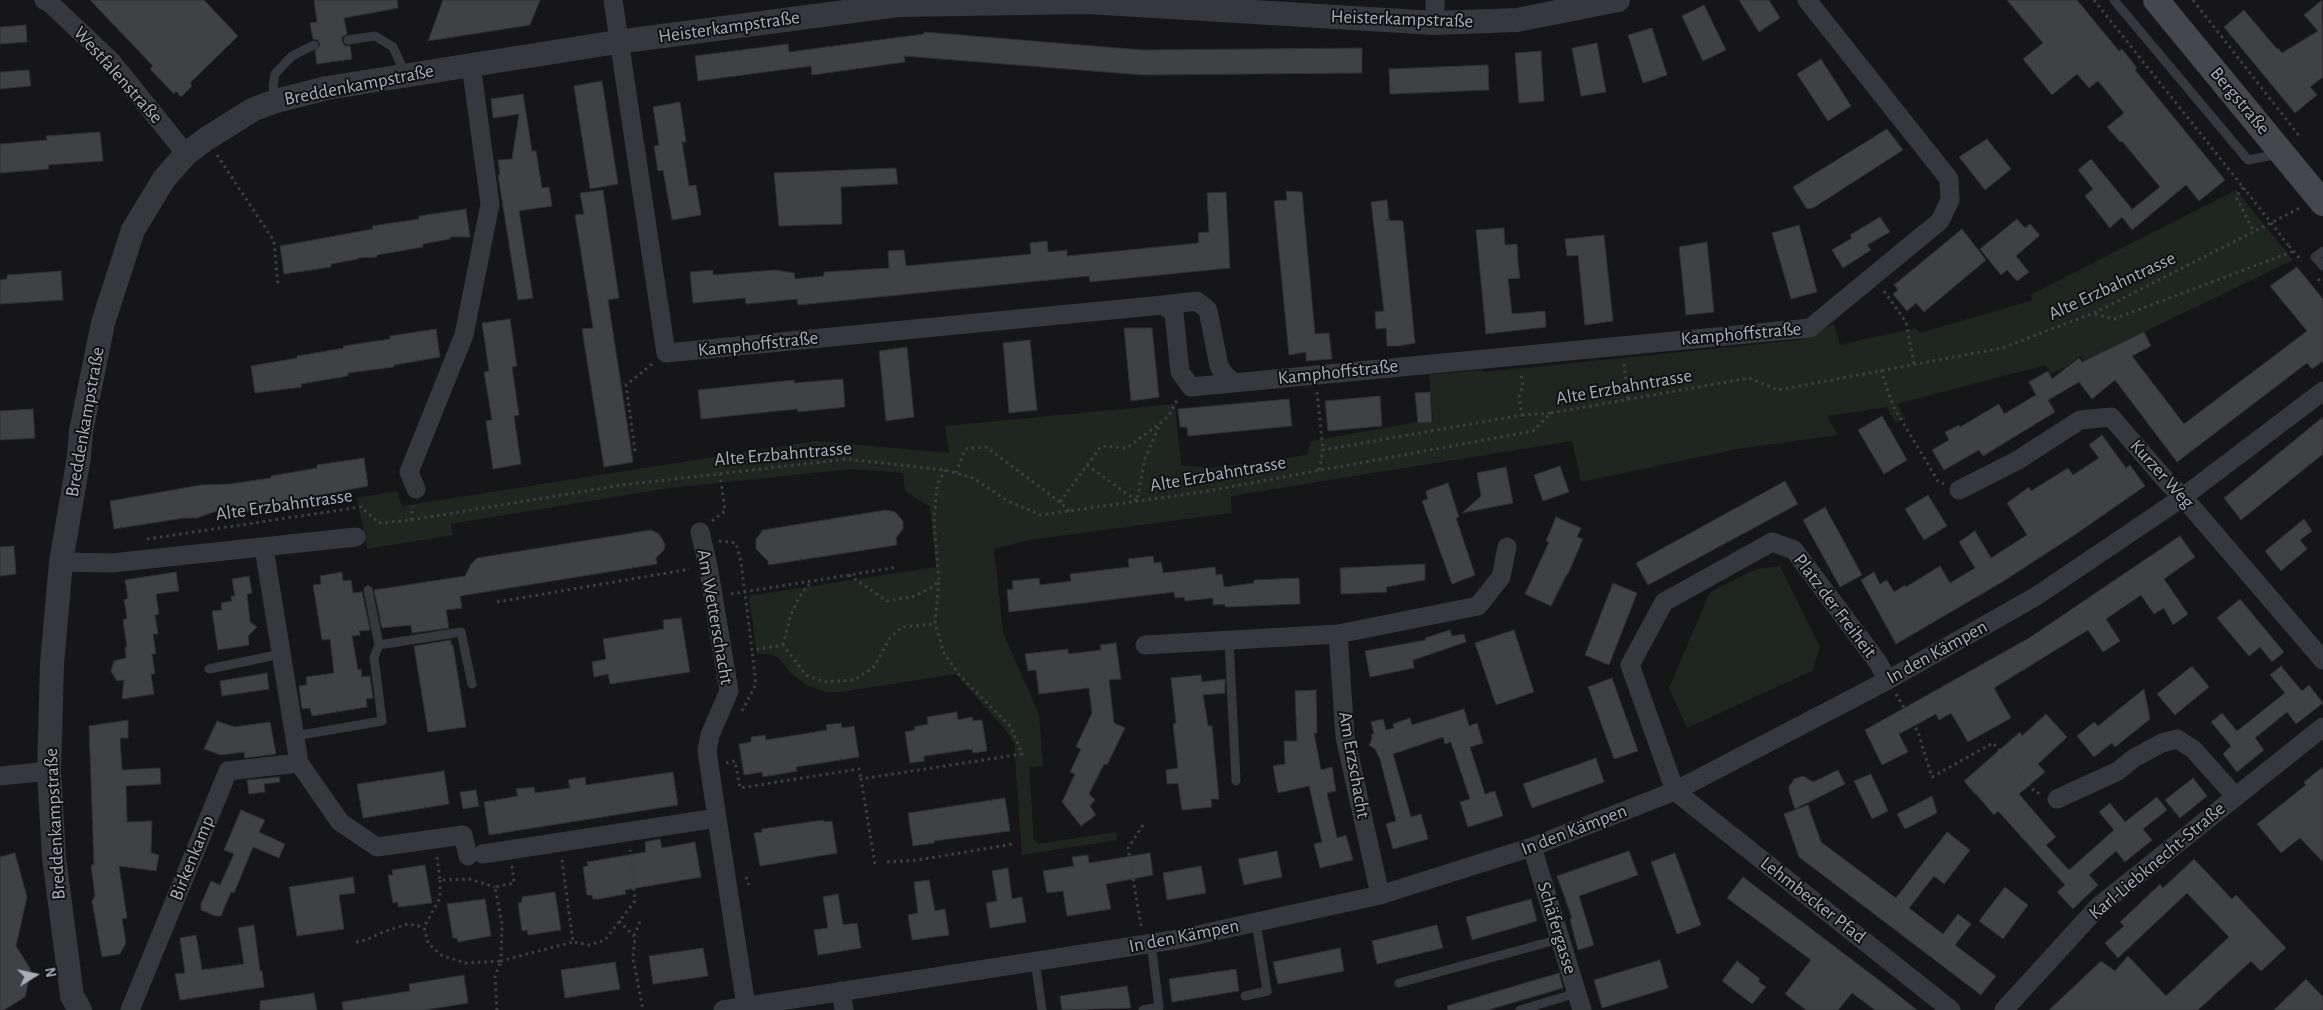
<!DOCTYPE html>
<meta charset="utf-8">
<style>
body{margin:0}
#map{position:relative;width:2323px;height:1010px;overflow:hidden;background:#161618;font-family:"Alegreya Sans",sans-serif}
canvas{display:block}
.north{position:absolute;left:10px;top:950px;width:50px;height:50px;-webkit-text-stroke:4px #111113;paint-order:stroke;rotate:80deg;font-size:14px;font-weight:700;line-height:20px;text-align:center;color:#a8adb8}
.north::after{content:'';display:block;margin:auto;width:18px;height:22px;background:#a8adb8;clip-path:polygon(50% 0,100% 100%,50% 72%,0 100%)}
</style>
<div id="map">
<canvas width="2323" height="1010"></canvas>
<div class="north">N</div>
</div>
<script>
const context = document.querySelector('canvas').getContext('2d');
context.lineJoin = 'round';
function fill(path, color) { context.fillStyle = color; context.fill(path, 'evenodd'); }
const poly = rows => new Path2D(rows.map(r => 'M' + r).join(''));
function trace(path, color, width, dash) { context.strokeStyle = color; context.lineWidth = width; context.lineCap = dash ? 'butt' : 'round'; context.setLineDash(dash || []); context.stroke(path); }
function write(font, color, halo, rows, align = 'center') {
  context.font = font + ' "Alegreya Sans",sans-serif'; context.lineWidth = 4; context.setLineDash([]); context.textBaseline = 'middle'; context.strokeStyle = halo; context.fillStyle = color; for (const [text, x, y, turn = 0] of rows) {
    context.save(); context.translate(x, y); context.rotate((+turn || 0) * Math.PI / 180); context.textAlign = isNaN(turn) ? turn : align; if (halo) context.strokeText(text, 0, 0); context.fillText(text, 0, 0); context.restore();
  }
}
const green = poly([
 [2236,190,2293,260,2084,361,2080,356,2066,367,2051,374,2045,365,1897,404,1906,419,1895,422,1887,407,1827,416,1838,435,1737,449,1581,482,1572,441,1231,496,1232,513,1029,540,994,549,1003,633,1039,714,1043,766,1029,767,1034,840,1038,844,1116,832,1117,840,1022,855,1014,744,1008,733,956,674,841,692,826,692,806,685,790,672,779,658,770,654,757,654,749,596,936,567,930,507,905,491,903,473,852,469,669,488,451,524,453,535,367,549,357,498,397,491,402,506,816,441,949,453,945,426,1175,404,1181,465,1211,468,1307,455,1311,441,1417,422,1433,422,1429,375,1481,370,1484,372,1800,340,1834,324,1840,345,1915,328,1920,333,2033,300,2030,295],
 [1780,566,1820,647,1812,671,1687,728,1669,688,1710,592,1756,569]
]);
const building = poly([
 [90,0,204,0,238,36,190,83,192,86,181,97,176,91,174,94,150,69,153,66,90,0],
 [314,0,397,0,398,8,344,18,347,34,342,37,342,41,345,46,350,46,352,59,317,64,315,51,320,45,318,40,313,39,310,23,317,22,314,0],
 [443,0,540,0,530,25,428,41,443,0],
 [1739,0,1769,0,1780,18,1759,32,1739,0],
 [2007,0,2077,0,2119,51,2122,49,2137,68,2135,70,2225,180,2199,201,2186,185,2132,230,2122,217,2110,228,2085,196,2093,189,2078,170,2091,159,2132,209,2130,211,2160,187,2122,141,2120,142,2107,127,2124,113,2098,81,2089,88,2077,74,2052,95,2023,59,2043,43,2007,0],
 [2322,0,2323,77,2310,87,2317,95,2295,113,2224,27,2244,10,2277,49,2278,48,2282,53,2318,31,2304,15,2322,0],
 [1704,5,1726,50,1703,61,1682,16,1704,5],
 [26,25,27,42,0,44,0,27,26,25],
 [1652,28,1667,75,1643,83,1628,35,1652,28],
 [924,32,1142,50,1362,48,1362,73,1142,75,904,56,905,62,812,75,811,66,698,81,695,56,788,44,789,52,924,34,924,32],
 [1597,43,1606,92,1581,96,1572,48,1597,43],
 [1541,51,1544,101,1519,103,1515,53,1541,51],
 [1821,59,1851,106,1828,121,1797,74,1821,59],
 [1488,65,1489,90,1390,94,1389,69,1488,65],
 [29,70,31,86,0,89,0,72,29,70],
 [602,81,618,184,590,189,574,86,602,81],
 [523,94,532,151,536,151,542,188,549,187,552,206,519,211,533,298,518,300,498,175,500,175,498,160,512,159,519,114,493,118,491,99,523,94],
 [680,102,686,142,682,142,689,186,696,185,701,215,672,220,663,170,658,171,654,146,659,145,653,107,680,102],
 [1887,129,1903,150,1813,208,1807,209,1793,187,1887,129],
 [100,132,103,161,48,165,49,169,0,173,0,144,47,140,46,136,100,132],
 [1987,139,2011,169,1985,190,1959,157,1987,139],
 [896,168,898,184,841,187,842,224,779,226,774,173,896,168],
 [603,190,619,298,608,300,633,462,604,467,582,329,593,328,575,215,584,214,580,193,603,190],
 [1286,191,1302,192,1315,334,1329,333,1332,359,1306,361,1306,352,1289,355,1274,201,1287,200,1286,191],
 [1226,192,1230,268,1090,282,1089,276,798,305,797,299,746,304,745,298,693,303,690,272,713,270,713,275,775,270,794,273,795,279,824,276,824,272,889,268,888,251,904,250,906,266,1031,254,1030,243,1047,241,1048,252,1067,250,1067,256,1199,243,1198,233,1209,232,1207,193,1226,192],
 [1387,200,1389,220,1385,220,1403,221,1415,343,1399,346,1387,346,1386,328,1376,329,1375,312,1384,311,1371,202,1387,200],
 [466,209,470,237,450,237,450,239,423,244,423,247,377,255,377,257,358,258,358,259,331,264,331,267,284,274,280,246,373,229,372,226,419,219,419,216,466,209],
 [1880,217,1890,232,1867,245,1871,250,1843,268,1832,250,1852,238,1850,235,1880,217],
 [2017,219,2025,228,2030,224,2040,235,2016,256,2029,272,2017,281,2007,270,2001,275,1980,249,2017,219],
 [1799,225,1817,292,1791,299,1772,233,1799,225],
 [1504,228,1505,245,1517,244,1518,262,1520,278,1508,279,1512,314,1545,311,1546,327,1486,334,1476,230,1504,228],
 [1962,229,1986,260,1924,312,1916,303,1907,311,1893,294,1898,290,1894,285,1962,229],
 [1604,235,1613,321,1585,325,1578,255,1567,256,1565,239,1604,235],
 [1707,242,1714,312,1686,315,1679,247,1707,242],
 [2297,267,2323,299,2323,361,2312,369,2307,363,2177,462,2115,380,2092,399,2079,382,2048,400,2055,412,1983,456,1979,450,1944,470,1932,450,1949,440,1945,432,1959,425,1960,427,1999,404,2004,414,2036,395,2029,382,2048,371,2052,379,2079,358,2082,362,2144,332,2151,346,2132,356,2184,424,2307,331,2270,286,2297,267],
 [61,271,63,300,0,304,0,280,7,279,7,275,61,271],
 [510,319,517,366,512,367,519,415,514,416,521,464,493,469,486,421,492,420,484,372,489,371,482,323,510,319],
 [1124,328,1152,328,1159,397,1131,401,1124,328],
 [436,329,440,357,394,365,394,367,348,373,348,376,301,384,302,387,255,393,251,366,297,358,297,356,344,348,343,346,390,339,390,336,436,329],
 [1030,340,1037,410,1009,413,1003,343,1030,340],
 [907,347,914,417,886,421,879,351,907,347],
 [843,379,845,407,798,412,797,409,701,419,698,390,794,380,794,383,843,379],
 [1430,392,1432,422,1418,423,1415,393,1430,392],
 [1380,396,1382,426,1328,431,1325,401,1380,396],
 [1289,399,1292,426,1188,436,1187,427,1180,427,1178,409,1289,399],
 [33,409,35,438,0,440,0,411,33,409],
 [1882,416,1907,460,1884,474,1858,430,1882,416],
 [2323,417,2323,454,2241,520,2224,498,2323,417],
 [2102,435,2126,468,2130,465,2145,486,2076,534,2002,582,1896,644,1861,580,1874,572,1880,584,1887,580,1894,592,1905,585,1906,587,1940,566,1950,583,1975,568,1959,542,1975,531,1991,558,2027,535,2007,503,2029,487,2031,491,2068,468,2073,475,2099,458,2089,445,2102,435],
 [364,458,368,486,322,495,322,497,259,510,229,513,228,507,197,518,184,518,114,529,110,501,201,485,230,484,271,478,271,476,317,468,317,465,364,458],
 [1560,466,1569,492,1543,501,1534,475,1560,466],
 [1506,467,1513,503,1462,513,1481,496,1477,473,1506,467],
 [1785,481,1798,504,1648,585,1636,563,1785,481],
 [1448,483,1459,517,1456,518,1475,575,1452,584,1422,501,1428,499,1426,491,1448,483],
 [1928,495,1947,526,1924,540,1905,509,1928,495],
 [1825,507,1862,575,1840,587,1803,520,1825,507],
 [886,510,895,512,903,521,903,529,896,538,897,545,768,565,768,561,756,549,756,539,763,530,886,510],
 [1556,517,1581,528,1577,537,1583,539,1568,574,1567,574,1551,606,1525,594,1549,542,1546,541,1556,517],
 [2304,519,2312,531,2300,540,2307,549,2281,571,2265,551,2304,519],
 [651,530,659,534,665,544,664,550,656,558,657,564,460,596,462,608,446,610,449,628,412,633,411,625,382,628,374,590,465,576,471,564,477,558,651,530],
 [2180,536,2195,557,2164,579,2188,614,2173,625,2164,608,2154,614,2141,595,2106,619,2120,641,2103,652,2088,630,1994,688,2011,718,1968,742,1951,713,1939,720,1936,714,1899,734,1908,752,1882,765,1865,730,2029,638,2180,536],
 [14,546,16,574,0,576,0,547,14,546],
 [1153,556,1154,563,1161,562,1163,573,1215,567,1216,575,1222,574,1224,587,1254,583,1254,580,1299,578,1300,604,1225,607,1225,604,1213,605,1213,598,1185,601,1184,597,1175,598,1174,592,1009,612,1007,590,1013,589,1012,581,1039,578,1040,585,1071,581,1070,574,1129,567,1128,559,1153,556],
 [1425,564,1425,580,1386,587,1387,592,1341,594,1340,568,1425,564],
 [176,572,179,591,156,594,159,614,155,615,158,634,153,634,156,654,152,654,155,674,151,674,154,694,122,699,124,680,117,681,111,671,114,661,126,658,125,647,127,647,123,620,127,618,124,600,128,598,125,580,176,572],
 [342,572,343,581,351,580,353,593,362,592,370,630,359,631,360,635,352,636,358,670,361,669,362,677,370,676,373,698,366,699,367,707,312,716,310,708,302,709,299,686,307,685,306,677,334,673,330,639,322,640,313,585,321,584,320,576,342,572],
 [249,576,252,593,247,594,250,622,257,627,248,636,249,645,218,650,212,611,222,610,221,603,232,601,231,596,235,596,232,579,249,576],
 [1613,583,1637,593,1609,665,1585,655,1613,583],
 [2240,599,2284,652,2272,662,2260,647,2249,656,2217,618,2240,599],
 [681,618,690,672,610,684,608,674,594,677,592,662,606,659,603,639,664,629,663,620,681,618],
 [1450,630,1452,636,1464,634,1466,642,1413,660,1414,668,1370,677,1365,651,1426,640,1425,638,1450,630],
 [1514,630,1534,692,1496,705,1475,643,1514,630],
 [451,640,451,645,453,645,466,727,428,732,414,646,451,640],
 [1116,643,1121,679,1109,680,1114,723,1125,728,1107,765,1104,764,1089,794,1095,800,1090,806,1096,815,1081,826,1062,802,1075,774,1070,772,1081,749,1076,747,1092,713,1089,688,1039,694,1036,670,1028,671,1025,654,1068,649,1068,654,1101,650,1100,645,1116,643],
 [2192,666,2209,687,2175,715,2157,694,2192,666],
 [2281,666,2302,691,2309,685,2323,703,2296,724,2287,712,2255,738,2264,750,2237,772,2223,754,2231,746,2211,722,2222,713,2237,731,2285,693,2270,675,2281,666],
 [267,673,269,689,222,696,220,681,267,673],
 [1201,675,1202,682,1225,679,1225,693,1203,695,1208,726,1212,726,1219,799,1211,799,1212,807,1182,810,1178,783,1167,784,1166,770,1178,768,1173,724,1176,723,1171,678,1201,675],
 [1612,678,1638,751,1614,759,1588,687,1612,678],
 [2144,689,2150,719,2115,747,2112,743,2094,757,2077,736,2094,722,2098,726,2144,689],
 [1316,690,1317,733,1314,733,1321,770,1332,767,1336,791,1327,793,1337,838,1346,835,1353,860,1320,868,1314,844,1322,842,1309,786,1278,793,1273,766,1285,764,1284,741,1297,741,1295,691,1316,690],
 [1464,709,1469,726,1477,723,1483,743,1470,747,1485,794,1495,791,1503,816,1468,827,1460,802,1470,799,1451,742,1445,744,1443,737,1393,754,1411,817,1421,814,1428,839,1393,849,1386,824,1396,821,1380,759,1375,749,1369,745,1372,739,1371,735,1374,734,1371,722,1383,719,1386,730,1394,728,1393,724,1410,718,1412,725,1464,709],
 [957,712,958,720,972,717,973,721,982,720,987,751,973,753,972,749,924,756,924,761,910,763,905,732,915,730,914,727,928,724,927,717,957,712],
 [2046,714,2067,737,2038,764,2045,772,2019,794,2056,837,2046,845,2069,870,2114,830,2099,812,2110,803,2125,822,2157,797,2167,810,2143,829,2152,840,2125,862,2116,851,2089,875,2098,885,2073,909,2057,892,2065,885,1998,811,1994,815,1976,794,1977,793,1975,794,1964,781,2020,732,2022,736,2046,714],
 [128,720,128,738,120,738,122,770,160,768,161,784,126,786,127,822,152,821,151,853,159,855,156,871,119,866,127,918,122,919,126,943,120,954,102,957,92,901,95,896,91,865,94,865,89,726,128,720],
 [217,721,234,727,270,722,276,754,245,758,244,752,221,755,204,749,217,721],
 [841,723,842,728,854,726,859,757,796,767,797,771,763,777,762,772,744,775,739,744,751,742,751,737,765,735,766,740,827,730,826,725,841,723],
 [1596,758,1604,782,1532,808,1523,784,1596,758],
 [2323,767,2323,862,2300,838,2281,853,2257,824,2306,785,2304,782,2323,767],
 [1838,770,1845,784,1795,809,1789,791,1789,787,1794,779,1803,776,1813,782,1838,770],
 [444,771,449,804,363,818,357,784,444,771],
 [673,772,678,805,489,835,484,802,518,796,516,789,534,787,535,793,570,788,568,780,585,777,586,785,673,772],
 [1871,774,1888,811,1872,819,1854,781,1871,774],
 [279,777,280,782,264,784,265,792,249,794,247,780,279,777],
 [2193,778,2207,796,2180,818,2165,800,2193,778],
 [476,790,479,806,463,809,460,792,476,790],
 [1932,796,1937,813,1905,829,1897,814,1932,796],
 [1005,798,1010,831,934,841,934,843,913,846,908,813,1005,798],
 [1808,805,1821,842,1896,898,1947,832,1970,850,1944,884,1934,876,1909,908,1943,934,1958,914,1971,924,1955,945,1996,976,1981,995,1799,857,1784,814,1808,805],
 [241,810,265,820,259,832,285,844,279,858,253,847,234,893,231,892,221,916,215,916,201,910,201,904,211,881,220,885,234,854,224,850,241,810],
 [823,820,824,822,832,821,837,853,760,866,754,833,762,832,762,829,823,820],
 [660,839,662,848,695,842,701,877,625,890,626,894,599,899,593,899,592,895,587,895,583,867,588,866,587,862,646,852,645,842,660,839],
 [1277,851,1282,877,1244,885,1238,859,1277,851],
 [1629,851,1638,875,1579,896,1594,945,1578,950,1570,919,1572,918,1557,876,1629,851],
 [15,853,27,897,16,946,31,970,25,997,4,1010,0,1010,0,857,15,853],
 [1150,853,1153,875,1106,884,1111,909,1067,916,1063,891,1047,893,1043,871,1074,866,1072,857,1088,855,1089,863,1150,853],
 [1675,853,1701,925,1677,934,1651,862,1675,853],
 [2194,859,2232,899,2236,895,2286,948,2261,971,2251,961,2198,1010,2049,1010,2101,961,2115,971,2128,956,2166,996,2229,937,2187,893,2118,958,2105,943,2124,926,2120,922,2160,884,2163,888,2194,859],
 [425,865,432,903,398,907,398,902,393,903,388,875,393,875,392,870,425,865],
 [1201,866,1206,893,1167,900,1163,873,1201,866],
 [1008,868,1012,899,1022,897,1026,922,990,928,986,903,997,901,992,871,1008,868],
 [353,877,355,893,339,895,344,929,297,936,289,887,353,877],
 [1743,877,1884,984,1917,1010,1875,1010,1852,993,1838,1010,1806,1010,1785,994,1811,960,1727,898,1743,877],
 [929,880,935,911,945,909,949,935,912,940,908,915,918,913,914,882,929,880],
 [2005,887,2028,905,2003,939,1979,921,2005,887],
 [555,892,561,930,528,935,527,930,522,931,518,903,522,902,522,897,528,896,555,892],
 [838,894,843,925,857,923,861,948,818,955,814,930,828,928,823,897,838,894],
 [485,899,491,936,458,942,457,938,453,938,447,904,485,899],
 [1531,899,1537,921,1472,940,1466,917,1531,899],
 [254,925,260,971,262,971,264,987,180,1000,175,974,185,973,180,938,196,935,202,970,244,964,238,928,254,925],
 [1437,925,1443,948,1377,964,1372,941,1437,925],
 [703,948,708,976,653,984,649,956,703,948],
 [1340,948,1344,971,1278,984,1273,962,1340,948],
 [1660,960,1668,988,1602,1008,1594,980,1660,960],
 [1737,961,1760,979,1758,981,1766,987,1752,1004,1722,981,1737,961],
 [615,962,620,989,565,998,561,970,615,962],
 [1236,969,1239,991,1172,1002,1169,979,1236,969],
 [1559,973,1563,988,1488,1010,1448,1010,1447,1006,1559,973],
 [464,975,468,1003,425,1010,343,1010,342,1002,410,991,409,984,464,975],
 [2306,979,2323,997,2323,1010,2274,1010,2306,979],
 [1127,986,1131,1008,1062,1010,1060,996,1127,986],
 [314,993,317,1010,260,1010,260,1001,314,993]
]);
const path = poly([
 [2094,0,2247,192],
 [2193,0,2300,137],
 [217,155,274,241,278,285],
 [2243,187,2236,197,2254,232],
 [2289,246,2302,261],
 [2318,279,2323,284],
 [1884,291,1906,322,1914,364],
 [2095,314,2114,319,2294,251],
 [1624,364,1628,399],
 [1881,370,1893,406,1938,481,1944,484],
 [1317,392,1323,450],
 [1522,415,1551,413],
 [635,451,626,385,652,364],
 [1087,465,1137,501,1145,458,1160,424],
 [1319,470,1323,450,1522,415,1519,397,1523,386,1521,373],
 [956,473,965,449,986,447,1060,502],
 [1069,511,1060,502,1101,446,1127,448,1168,417,1178,398],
 [411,520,413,506],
 [712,521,725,511,720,474],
 [147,539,361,507,379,523,411,520,622,485,847,459,945,470,973,478,1008,501,1041,515,1202,492,1533,431,1551,413,1749,378,1778,390,2002,348,2094,313,2300,208],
 [719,541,736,543,741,562,752,650,783,645,806,675,824,682,854,680,873,668,890,638,902,627,935,624,939,580],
 [849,575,887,601,915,596,934,586,939,580,934,522,937,485,945,470],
 [731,594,898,567],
 [497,602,690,569],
 [783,645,790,617,799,597,811,582],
 [1896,694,1918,732,1932,777,1993,743,2035,792,2041,794],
 [742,711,756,684,752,650],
 [726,763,735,761,740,788,859,769,861,779],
 [437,857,440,880,469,879,495,887],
 [562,860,573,942,589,945,605,940,635,901,630,850],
 [887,862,918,860,1013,844],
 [875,864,861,779,1022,754,1011,727,960,676,944,653,935,624],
 [512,866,514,883,495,887,502,924,501,961,573,942],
 [746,877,749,885],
 [440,880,440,898,424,927,428,943,441,955,465,963,501,961,495,976,497,1010],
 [619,921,635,937,633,958,643,1010],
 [1141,926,1128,848,1145,822],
 [634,936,641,919],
 [356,942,366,940,383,932,408,924,424,927]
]);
const service = poly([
 [2114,0,2248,160,2279,154],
 [348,40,375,36,393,47,405,73],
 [276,101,273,86,275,74,292,56,314,45],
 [2323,251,2315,257,2323,266],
 [368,590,379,645],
 [1229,640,1236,781],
 [209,669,281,654],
 [295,736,382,721,374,657,379,645,461,632,472,684],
 [1035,961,1042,1010],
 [1399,983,1560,939],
 [1245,996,1267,991,1256,922],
 [1143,1010,1159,1007,1151,943],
 [1520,1010,1577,993]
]);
const minor = poly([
 [44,0,51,4,112,62,186,154],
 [613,0,666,353,1163,305,1174,313,1180,372,1191,387,1810,328,1940,221,1950,200,1949,179,1807,0],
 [1435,23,1435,0],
 [1163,305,1197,301,1208,310,1219,366,1225,375,1234,383],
 [416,489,409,472,464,335,490,204,471,64],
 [1959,490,2018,460,2080,420,2111,417,2170,485,2183,497,2323,660],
 [700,532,708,566,729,691,710,735,707,751,717,818],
 [264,548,299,763,340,822,377,847,463,835,468,856],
 [61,562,112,563,356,537],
 [1145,645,1338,634],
 [1888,680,1877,661,1794,550,1772,542,1664,602,1630,665,1675,791,1951,1010],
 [0,776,49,771],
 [2057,799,2118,771,2134,758,2162,743,2177,739,2193,749,2235,796],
 [1532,847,1582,1010],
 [483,854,717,818,746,1006],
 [1380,895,1345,737,1338,634,1478,606,1501,577,1507,547],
 [841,991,844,1010],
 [130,1010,228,771,299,763],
 [723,1010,1179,939,1380,895,1532,847,1675,791,1888,680,2035,597,2183,497,2323,391],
 [2004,1010,2099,906,2323,727]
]);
const tertiary = poly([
 [80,1010,72,996,54,857,49,771,52,664,61,562,79,457,81,431,103,323,133,230,164,179,186,154,206,139,254,109,276,101,327,88,617,42,898,5,1088,2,1435,23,1517,20,1618,0]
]);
const secondary = poly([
 [2156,0,2323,203]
]);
const pathBridge = poly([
 [2247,192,2289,246]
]);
const streetNames = [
 ["Heisterkampstraße",1402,19,2],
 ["Heisterkampstraße",729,27,-8],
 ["Westfalenstraße",118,75,48],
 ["Breddenkampstraße",359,85,-11],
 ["Bergstraße",2240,101,50],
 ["Alte Erzbahntrasse",2112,286,-25],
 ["Kamphoffstraße",1741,334,-5],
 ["Kamphoffstraße",758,344,-6],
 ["Kamphoffstraße",1338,372,-6],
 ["Alte Erzbahntrasse",1624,387,-10],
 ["Breddenkampstraße",85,422,-80],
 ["Alte Erzbahntrasse",783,454,-5],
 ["Alte Erzbahntrasse",1218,474,-10],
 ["Kurzer Weg",2162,474,48],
 ["Alte Erzbahntrasse",284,505,-8],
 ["Platz der Freiheit",1835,606,53],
 ["Am Wetterschacht",715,617,80],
 ["In den Kämpen",1937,652,-29],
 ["Am Erzschacht",1354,765,80],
 ["Breddenkampstraße",55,824,-93],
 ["In den Kämpen",1574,830,-21],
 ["Birkenkamp",192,858,-68],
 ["Karl-Liebknecht-Straße",2157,861,-40],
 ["Lehmbecker Pfad",1813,900,38],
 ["Schäfergasse",1557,928,73],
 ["In den Kämpen",1184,936,-11]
];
fill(green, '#1e261f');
fill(building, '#404145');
trace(building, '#303034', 1);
trace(path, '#3d3f44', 3, [2.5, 4]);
trace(service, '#37383d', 9);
trace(minor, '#37383d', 19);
trace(tertiary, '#37383d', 24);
trace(secondary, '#45474d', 26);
trace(pathBridge, '#3d3f44', 3, [2.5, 4]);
write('19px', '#a8adb8', '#111113', streetNames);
</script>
